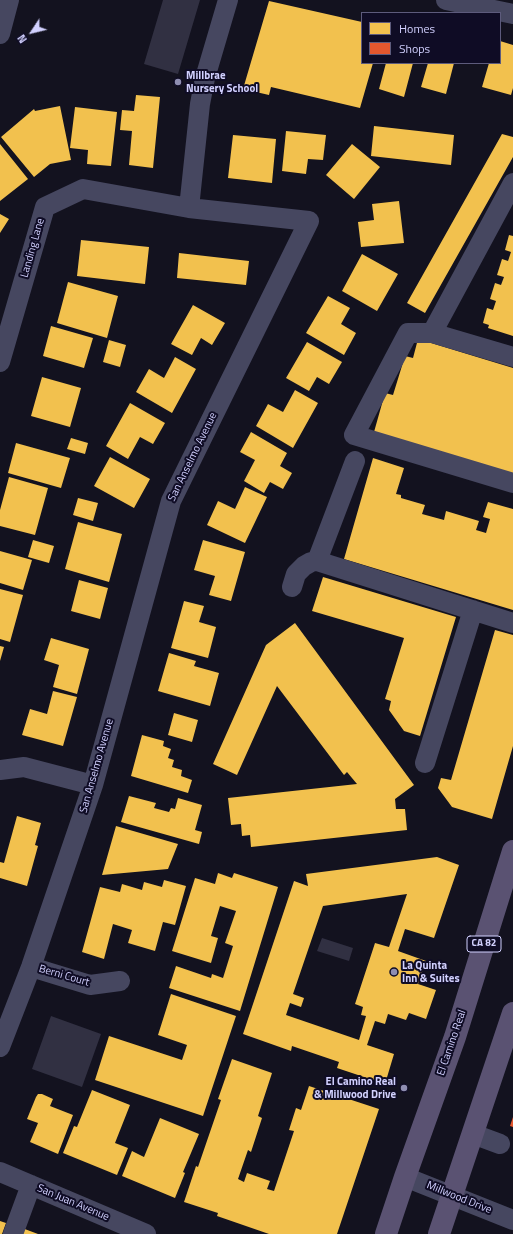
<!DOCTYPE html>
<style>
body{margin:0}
#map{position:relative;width:513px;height:1234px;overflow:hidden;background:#13121f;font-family:"Titillium Web",sans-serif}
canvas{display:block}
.legend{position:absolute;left:361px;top:12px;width:140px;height:52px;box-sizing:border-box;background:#0f0c25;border:1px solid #5d5b7c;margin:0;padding:5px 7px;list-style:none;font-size:12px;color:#d2d1ff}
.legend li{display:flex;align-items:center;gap:8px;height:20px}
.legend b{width:20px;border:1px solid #5d5b7c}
.north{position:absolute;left:12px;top:12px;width:40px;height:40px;-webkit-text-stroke:3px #0f0c25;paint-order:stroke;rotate:235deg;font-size:11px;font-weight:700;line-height:16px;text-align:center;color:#d2d1ff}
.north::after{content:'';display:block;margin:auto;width:14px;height:18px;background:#d2d1ff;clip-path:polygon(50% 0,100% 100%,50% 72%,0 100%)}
</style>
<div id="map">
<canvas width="513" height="1234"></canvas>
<ul class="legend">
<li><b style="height:11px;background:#f2c14e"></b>Homes</li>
<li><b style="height:11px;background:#e4572e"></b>Shops</li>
</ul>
<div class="north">N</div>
</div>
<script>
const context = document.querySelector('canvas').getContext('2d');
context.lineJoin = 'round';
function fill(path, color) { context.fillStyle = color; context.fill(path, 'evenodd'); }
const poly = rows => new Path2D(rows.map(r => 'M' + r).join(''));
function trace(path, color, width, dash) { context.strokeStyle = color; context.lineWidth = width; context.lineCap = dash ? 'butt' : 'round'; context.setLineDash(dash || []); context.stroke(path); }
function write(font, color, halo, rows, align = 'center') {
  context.font = font + ' "Titillium Web",sans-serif'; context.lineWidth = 4; context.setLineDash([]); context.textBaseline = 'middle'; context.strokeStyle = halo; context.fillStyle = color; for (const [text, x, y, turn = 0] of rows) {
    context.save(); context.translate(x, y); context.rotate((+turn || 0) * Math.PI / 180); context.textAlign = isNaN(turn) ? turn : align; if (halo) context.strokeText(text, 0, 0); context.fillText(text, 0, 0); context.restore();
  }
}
const homes = poly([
 [269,1,362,22,362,63,373,63,360,108,271,87,269,95,243,89],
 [500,41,513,45,513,88,511,95,482,87,489,63,500,63],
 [386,63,413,63,404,97,379,89],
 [428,63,454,63,446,94,421,87],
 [136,95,160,97,153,168,129,165,132,131,120,130,122,110,134,111],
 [60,106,71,160,50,164,34,177,1,137,34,109,35,111],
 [75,107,117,112,111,166,87,164,88,150,70,148],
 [374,126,454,135,451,165,371,156],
 [286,131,326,135,323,160,308,159,306,174,282,171],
 [502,134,513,137,513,157,425,313,407,303],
 [233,135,276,139,272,183,228,178],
 [0,144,28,179,0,201],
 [352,144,380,167,354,199,326,175],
 [399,201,404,243,361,247,358,222,374,220,372,204],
 [0,214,9,219,0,233],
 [509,235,513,236,513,336,488,328,489,325,483,323,487,308,493,310,496,301,490,299,495,283,501,285,504,277,497,275,502,259,508,261,511,252,505,250],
 [81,240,149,247,145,284,77,276],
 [179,253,249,261,246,285,177,278],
 [362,254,398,274,377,311,342,291],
 [68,282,118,296,107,338,57,323],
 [328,296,350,308,341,324,356,333,344,355,306,333],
 [193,305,225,323,212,345,201,338,192,355,171,344],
 [51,326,93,338,84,368,43,356],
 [418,339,513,368,513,475,374,432,385,393,393,395,405,356,413,358],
 [109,340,126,345,120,367,103,362],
 [307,342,342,362,329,384,317,377,309,391,286,378],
 [175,357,196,369,172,413,136,392,149,369,164,378],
 [42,377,81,388,70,427,31,416],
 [295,390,318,403,293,448,256,426,268,404,283,412],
 [130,403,165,423,153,444,140,437,128,459,106,446],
 [251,432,287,453,280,466,292,473,283,489,270,482,264,493,244,481,255,460,240,452],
 [71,438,88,443,85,454,67,449],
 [16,443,70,458,61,488,8,473],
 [110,457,150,479,134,508,94,486],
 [373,458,404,468,396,494,401,495,401,498,425,505,422,514,444,520,446,511,479,521,476,530,486,533,490,519,483,517,488,502,513,509,513,610,344,559],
 [9,477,48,488,35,535,0,526,0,510],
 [245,487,267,497,245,543,207,525,218,501,235,509],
 [78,498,98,503,93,521,73,515],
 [78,522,122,534,109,582,65,569],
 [33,540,54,546,49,563,28,557],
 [203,540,245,552,231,601,209,595,215,576,194,570],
 [0,551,32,560,23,590,0,583],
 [323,577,456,617,420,736,404,731,389,710,391,701,385,699,404,638,312,611],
 [79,580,108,588,100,619,71,611],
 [0,589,23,595,10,642,0,639],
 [184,601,204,606,199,622,216,627,208,658,171,648],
 [295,623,414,785,395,799,396,809,405,809,407,830,251,847,250,835,242,836,241,824,231,825,228,798,357,784,347,772,344,775,277,686,237,775,213,764,266,645],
 [495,630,513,635,513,746,492,819,452,807,438,788,441,778,451,780],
 [51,638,89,649,77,694,53,687,59,665,44,660],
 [0,646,4,647,0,661],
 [169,653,196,661,194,666,219,673,210,706,158,691],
 [53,691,77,697,63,746,22,735,30,709,47,714],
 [174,713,198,720,192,742,168,735],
 [142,735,164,741,163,746,171,749,168,758,174,760,172,767,182,770,181,776,192,780,188,793,131,776],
 [129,796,156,803,154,808,169,812,171,808,175,809,178,798,202,805,195,830,202,832,199,844,121,822],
 [17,816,41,823,35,845,38,846,27,886,0,878,0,862,4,863],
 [116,826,178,844,168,869,102,875],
 [437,857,459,865,434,938,405,929,398,951,426,961,418,984,436,990,426,1019,409,1013,406,1020,388,1014,385,1024,375,1021,367,1045,394,1054,385,1084,337,1068,339,1062,292,1046,291,1051,243,1034,294,881,308,886,306,874],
 [407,894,389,947,375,943,355,1004,363,1007,361,1015,366,1016,359,1040,286,1015,290,1003,301,1007,304,998,293,994,323,906],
 [218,873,232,878,234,873,278,887,240,1011,169,988,176,966,211,978,212,974,223,978,233,946,225,943,236,911,220,906,211,936,218,938,211,963,172,951,195,878,215,884],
 [164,880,186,886,175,925,163,922,155,951,128,943,132,930,113,924,104,959,82,952,100,887,120,892,122,884,142,890,144,882,162,887],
 [171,994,236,1016,203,1116,95,1080,109,1036,182,1060,187,1045,158,1035],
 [232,1059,272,1073,258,1116,262,1118,251,1152,248,1150,238,1179,244,1182,247,1173,270,1181,267,1189,274,1191,294,1131,289,1130,296,1108,301,1110,309,1086,379,1109,337,1234,269,1234,217,1216,218,1213,184,1202,196,1166,198,1167,221,1100,218,1099],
 [92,1090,130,1105,115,1143,128,1148,117,1175,63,1153,74,1126,77,1127],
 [38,1094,42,1094,53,1099,50,1106,73,1115,58,1154,30,1142,38,1123,27,1119,36,1097],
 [160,1118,199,1134,183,1172,185,1173,175,1198,122,1176,132,1151,144,1157],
 [0,1221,6,1223,2,1234,0,1234],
 [22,1228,38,1234,19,1234]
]);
const shops = poly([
 [513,1117,513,1127,510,1126]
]);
const building = poly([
 [163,0,200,0,178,74,144,64],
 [322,938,353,948,349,961,317,951],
 [51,1016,101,1034,82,1087,32,1069]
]);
const minor = poly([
 [446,0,513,14],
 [0,34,9,0],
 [513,183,432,333,408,333,354,435,513,483],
 [189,208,200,104,205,78,228,0],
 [432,333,513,357],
 [0,362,45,207,83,189,189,208,309,221,171,501,93,785,31,967,0,1047],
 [317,561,355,461],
 [292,587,296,574,304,566,311,562,317,561,513,623],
 [425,763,473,610],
 [0,770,24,767,93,785],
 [31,967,90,985,120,981],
 [473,1134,500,1144],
 [0,1172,146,1234],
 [405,1177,513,1220],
 [13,1234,31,1185]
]);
const major = poly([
 [386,1234,405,1177,455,1037,513,851],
 [439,1234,513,1013]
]);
const markers = [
 [178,82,4,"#8f8eb1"],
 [394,972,4,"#8f8eb1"],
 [404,1088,4,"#8f8eb1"]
];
const shields = [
 [484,944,34]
];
const shieldNames = [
 ["CA 82",484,944]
];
const poiNames = [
 ["Millbrae",186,76],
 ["Nursery School",186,89],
 ["La Quinta",402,966],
 ["Inn & Suites",402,979],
 ["El Camino Real",396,1082,"right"],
 ["& Millwood Drive",396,1095,"right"]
];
const streetNames = [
 ["Landing Lane",33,248,-74],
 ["San Anselmo Avenue",193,457,-64],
 ["San Anselmo Avenue",97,766,-74],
 ["Berni Court",64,976,16],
 ["El Camino Real",452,1043,-71],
 ["Millwood Drive",459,1198,22],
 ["San Juan Avenue",73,1203,23]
];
fill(homes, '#f2c14e');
fill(shops, '#e4572e');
fill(building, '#313042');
trace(minor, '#464760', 20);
trace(major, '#5a5272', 22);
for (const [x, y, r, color] of markers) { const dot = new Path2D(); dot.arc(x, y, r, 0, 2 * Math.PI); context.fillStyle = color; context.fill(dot); trace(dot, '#0f0c25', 1.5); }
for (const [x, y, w] of shields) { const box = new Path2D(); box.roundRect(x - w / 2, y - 8, w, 16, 3); context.fillStyle = '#0f0c25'; context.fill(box); trace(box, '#d2d1ff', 1); }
write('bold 10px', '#d2d1ff', null, shieldNames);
write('bold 11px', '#d2d1ff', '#0f0c25', poiNames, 'left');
write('11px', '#d2d1ff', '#0f0c25', streetNames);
</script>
